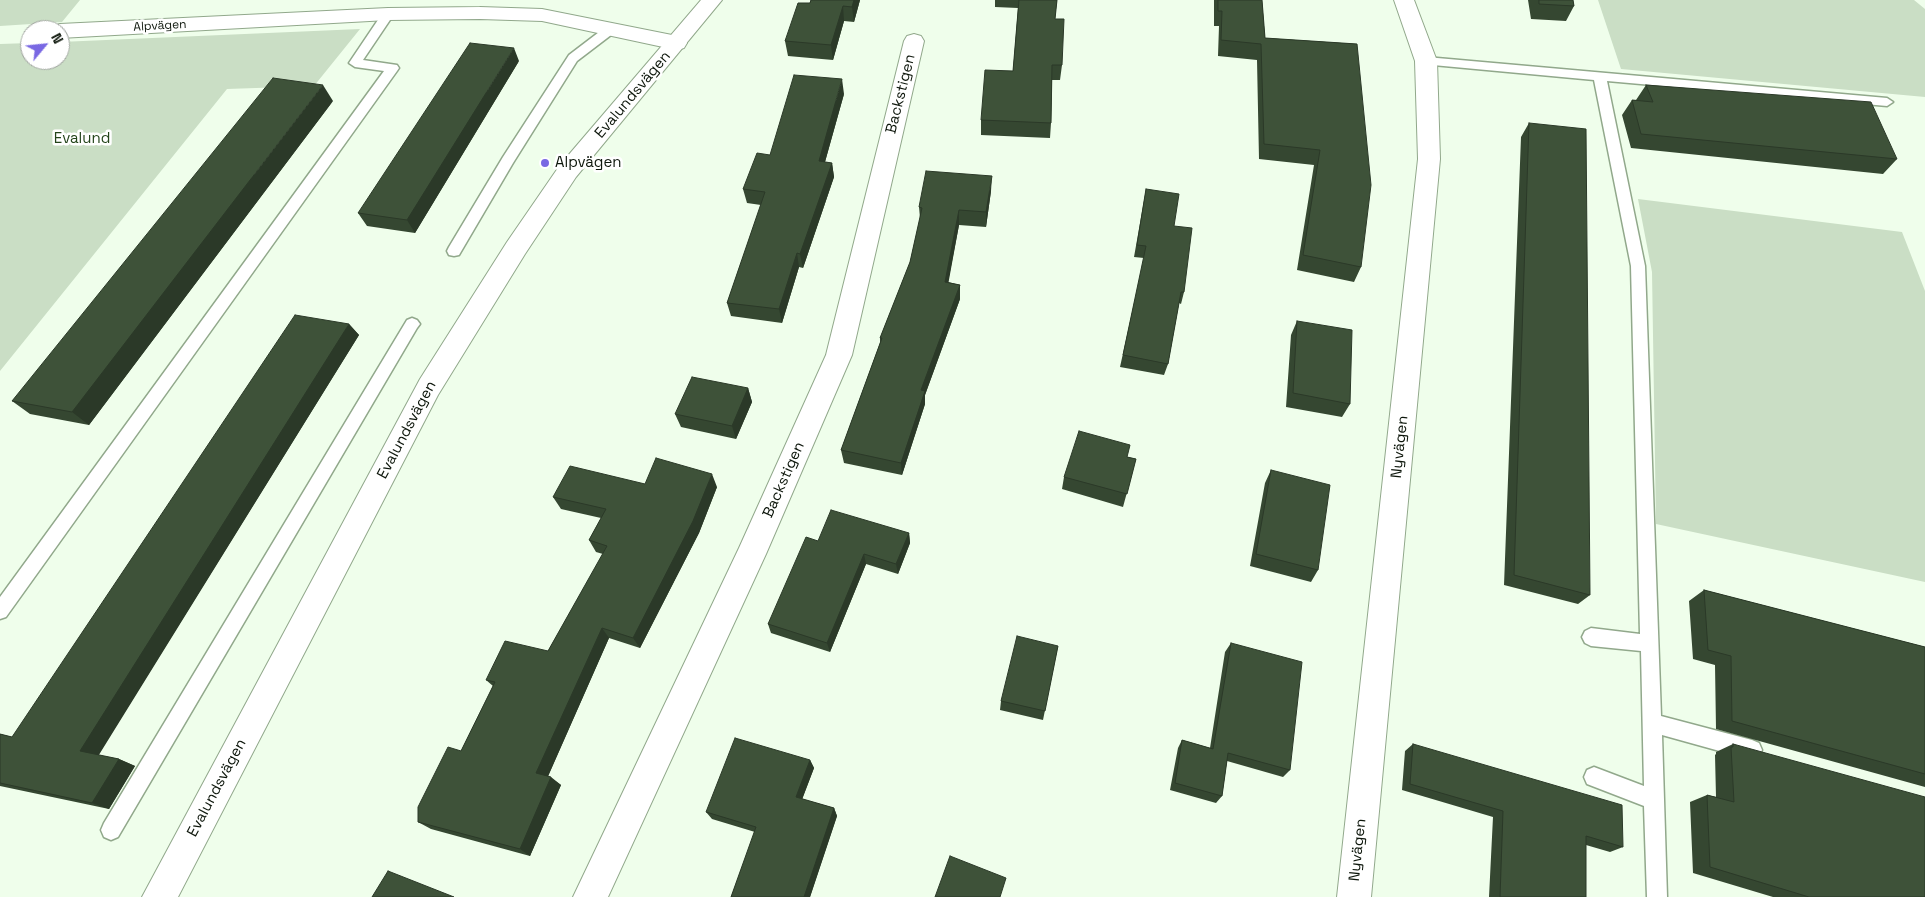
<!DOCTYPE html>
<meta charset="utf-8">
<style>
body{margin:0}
#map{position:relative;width:1925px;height:897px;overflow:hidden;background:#effeeb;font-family:"Space Grotesk",sans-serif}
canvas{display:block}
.north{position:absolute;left:20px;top:20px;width:50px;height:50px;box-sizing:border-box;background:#fff;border:1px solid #9ea29d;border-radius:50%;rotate:62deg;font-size:14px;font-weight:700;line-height:20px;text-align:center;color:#0d160b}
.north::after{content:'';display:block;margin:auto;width:18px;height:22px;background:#7968e3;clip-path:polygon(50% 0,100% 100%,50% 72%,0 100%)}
</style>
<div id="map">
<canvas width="1925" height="897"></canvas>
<div class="north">N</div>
</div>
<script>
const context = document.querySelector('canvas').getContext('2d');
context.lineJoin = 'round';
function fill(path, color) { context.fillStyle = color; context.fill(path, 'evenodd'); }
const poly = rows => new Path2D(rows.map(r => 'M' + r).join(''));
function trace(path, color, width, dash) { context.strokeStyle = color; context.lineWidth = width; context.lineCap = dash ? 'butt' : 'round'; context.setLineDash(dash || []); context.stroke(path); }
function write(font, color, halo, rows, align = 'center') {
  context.font = font + ' "Space Grotesk",sans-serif'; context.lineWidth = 5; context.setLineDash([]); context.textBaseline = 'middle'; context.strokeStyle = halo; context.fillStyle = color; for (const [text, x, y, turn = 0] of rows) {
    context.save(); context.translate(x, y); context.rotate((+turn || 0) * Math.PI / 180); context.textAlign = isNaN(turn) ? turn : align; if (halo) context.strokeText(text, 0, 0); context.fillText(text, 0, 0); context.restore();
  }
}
const green = poly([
 [0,0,80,0,62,22,0,26],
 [1598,0,1914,0,1925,9,1925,97,1621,69],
 [360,29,314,86,227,89,0,371,0,44,30,43,30,60,60,60,60,42],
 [1638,199,1902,232,1925,291,1925,582,1656,524,1652,272]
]);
const service = poly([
 [388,10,394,14,363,60,397,65,399,68,397,71,6,617,0,619,0,597,384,71,355,67,349,63,384,11,388,10],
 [611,25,617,29,615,32,577,61,513,163,459,255,454,256,449,255,447,251,449,247,503,157,569,55,607,26,611,25],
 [1426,57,1887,98,1893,102,1887,106,1607,81,1645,266,1661,716,1752,740,1759,743,1762,750,1759,757,1752,760,1662,735,1667,897,1647,897,1644,806,1587,784,1584,777,1587,770,1594,767,1644,786,1641,651,1591,646,1585,643,1582,637,1585,631,1591,628,1640,634,1631,266,1594,80,1422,64,1420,61,1426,57],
 [412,318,417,320,420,324,417,328,118,837,111,840,104,837,101,830,104,823,407,320,412,318]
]);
const minor = poly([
 [1394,0,1414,0,1437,61,1440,159,1371,897,1337,897,1418,159,1415,61,1394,0],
 [480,7,542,9,677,36,684,38,687,43,684,48,677,50,542,21,480,19,388,20,60,38,60,30,50,30,53,26,60,24,388,8,480,7],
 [914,34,921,36,924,41,852,355,766,554,608,897,573,897,739,548,826,355,904,41,907,36,914,34]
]);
const tertiary = poly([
 [701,0,722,0,576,177,525,254,438,395,178,897,142,897,420,379,507,242,560,165,701,0]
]);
const wall = poly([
 [811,0,860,0,854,22,844,21,833,60,788,56,785,41,810,3],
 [995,0,1057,0,1055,19,1062,65,1060,80,1052,80,1051,123,1050,138,981,135,981,120,1013,71,1018,8,995,7],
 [1214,0,1262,0,1265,38,1357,44,1361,267,1354,282,1297,270,1314,165,1259,159,1257,60,1218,56,1219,26,1214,26],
 [1528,0,1573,0,1574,6,1566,21,1531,19],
 [519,61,415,233,367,226,358,213],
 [1646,85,1897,159,1883,174,1631,148,1622,115,1632,100,1636,100],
 [844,94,825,162,832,163,834,177,803,268,799,267,782,323,731,316,727,303,761,205,747,203,743,189,770,155],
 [333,101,89,425,30,414,12,401],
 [1529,123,1590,595,1578,604,1504,585,1521,137],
 [1146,189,1174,226,1184,292,1181,304,1179,303,1168,364,1164,375,1120,367,1144,258,1134,257],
 [991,191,986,227,959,225,948,282,960,285,960,299,925,395,925,404,902,475,844,463,841,450,880,343,880,338,910,262,920,218,919,207],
 [1297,321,1350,404,1342,417,1286,407,1291,335],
 [349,324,359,335,98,755,119,759,135,766,109,809,0,786,0,734,12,737],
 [748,388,752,402,736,439,681,427,675,414],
 [1128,457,1136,459,1123,507,1062,489,1064,477],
 [1271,470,1318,570,1311,582,1250,566,1265,483],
 [645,484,717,487,699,533,640,648,609,638,548,776,561,785,530,856,431,829,418,822,461,751,493,686,486,680,548,651,603,554,596,552,589,540,601,518,561,509,553,497],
 [909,533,910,543,898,574,866,564,830,652,771,633,768,624,818,541],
 [1704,590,1925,647,1925,787,1716,729,1715,665,1693,659,1689,601],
 [1231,643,1290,770,1283,777,1227,761,1222,796,1216,803,1170,790,1178,748,1182,740,1210,748,1225,652],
 [1058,646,1043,720,1000,710,1001,701],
 [1413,744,1623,847,1610,852,1586,845,1586,897,1489,897,1493,817,1402,790,1405,751],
 [1733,744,1925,897,1773,897,1693,873,1690,802,1707,795,1716,797,1715,755,1716,754,1716,752],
 [810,760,814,768,802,799,834,808,837,816,810,897,731,897,755,832,712,819,706,812]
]);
const shadedWall = poly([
 [854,0,860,0,854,22,852,7],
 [843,6,844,21,833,60,831,45],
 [514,48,519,61,415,233,407,220],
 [842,79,844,94,821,176,819,161],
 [323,85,333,101,89,425,72,412],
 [832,163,834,177,803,268,800,254],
 [992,176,991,191,986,227,986,212],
 [959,210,959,225,946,296,945,282],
 [797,253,799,267,782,323,779,309],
 [960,285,960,299,925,395,925,404,902,475,901,463,921,390],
 [349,324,359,335,97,758,80,751],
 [748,388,752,402,736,439,732,426],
 [712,474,717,487,699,533,640,648,633,638],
 [909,533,910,543,898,574,896,564],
 [864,554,866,564,830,652,827,643],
 [602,628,609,638,546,781,536,773],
 [119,759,135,766,109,809,92,803],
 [810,760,814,768,800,805,796,797],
 [551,777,561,785,530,856,520,849],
 [834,808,837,816,810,897,804,897]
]);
const building = poly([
 [811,0,854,0,852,7,843,6,831,45,785,41,798,3,810,3,811,0],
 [1019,0,1057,0,1055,19,1064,19,1062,65,1052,65,1051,123,981,120,985,70,1013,71,1019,0],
 [1218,0,1262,0,1265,38,1357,44,1371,185,1361,267,1303,255,1320,150,1264,144,1261,44,1221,40,1222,11,1218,11,1218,0],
 [1539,0,1573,0,1574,6,1539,4,1539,0],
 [470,43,514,48,407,220,358,213,470,43],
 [794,75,842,79,819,161,832,163,800,254,797,253,779,309,727,303,765,192,743,189,757,153,770,155,794,75],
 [273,78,323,85,72,412,12,401,273,78],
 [1646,85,1871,102,1897,159,1641,134,1632,100,1653,102,1646,85],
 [1529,123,1586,129,1590,595,1514,575,1529,123],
 [926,171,992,176,986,212,959,210,945,282,960,285,921,390,925,391,901,463,841,450,882,338,880,338,910,262,922,208,919,207,926,171],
 [1146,189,1179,194,1174,226,1192,228,1184,292,1181,292,1168,364,1123,355,1146,246,1137,245,1146,189],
 [295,315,349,324,80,751,119,759,92,803,0,783,0,734,12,737,295,315],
 [1297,321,1352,330,1350,404,1293,393,1297,321],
 [692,377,748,388,732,426,675,414,692,377],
 [1079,431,1130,445,1127,457,1136,459,1127,494,1064,477,1079,431],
 [656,458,712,474,693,521,633,638,602,628,536,773,551,777,520,849,418,822,418,807,448,747,461,751,495,682,486,680,505,641,548,651,607,546,589,540,606,509,553,497,570,466,645,484,656,458],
 [1271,470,1330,485,1318,570,1256,554,1271,470],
 [831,510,909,533,896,564,864,554,827,643,768,624,806,537,818,541,831,510],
 [1704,590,1925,647,1925,774,1732,721,1731,656,1708,650,1704,590],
 [1017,636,1058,646,1045,711,1001,701,1017,636],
 [1231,643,1302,662,1290,770,1228,753,1222,796,1175,783,1182,740,1213,749,1231,643],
 [735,738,810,760,796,797,834,808,804,897,731,897,756,827,706,812,735,738],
 [1413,744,1622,805,1623,847,1586,836,1586,897,1500,897,1503,811,1410,784,1413,744],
 [1733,744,1925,797,1925,897,1809,897,1710,867,1707,795,1734,802,1731,747,1733,747,1733,744],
 [950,856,1006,878,1000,897,935,897,950,856],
 [388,871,454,897,372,897,388,871]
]);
const markers = [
 [545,163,5,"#7968e3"]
];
const farStreetnames = [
 ["Alpvägen",160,26,-3]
];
const streetNames = [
 ["Backstigen",901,94,-76],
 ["Evalundsvägen",633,95,-50],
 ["Evalundsvägen",407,430,-62],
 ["Nyvägen",1400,447,-84],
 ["Backstigen",784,480,-66],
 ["Evalundsvägen",217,788,-62],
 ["Nyvägen",1358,850,-84]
];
const parkNames = [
 ["Evalund",82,139]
];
const poiNames = [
 ["Alpvägen",555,163]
];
fill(green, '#cadec5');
trace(service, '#91a88b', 3);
trace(minor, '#91a88b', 2);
trace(tertiary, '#91a88b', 2);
fill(service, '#fff');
fill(minor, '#fff');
fill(tertiary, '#fff');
fill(wall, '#354731');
fill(shadedWall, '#2b3928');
fill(building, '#3e5239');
trace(building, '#2b3928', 1);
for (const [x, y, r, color] of markers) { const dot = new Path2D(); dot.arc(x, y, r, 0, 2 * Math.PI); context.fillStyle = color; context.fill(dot); trace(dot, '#fff', 2); }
write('12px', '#0d160b', '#fff', farStreetnames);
write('15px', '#0d160b', '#fff', streetNames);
write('15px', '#23441a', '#fff', parkNames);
write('15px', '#0d160b', '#fff', poiNames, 'left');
</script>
